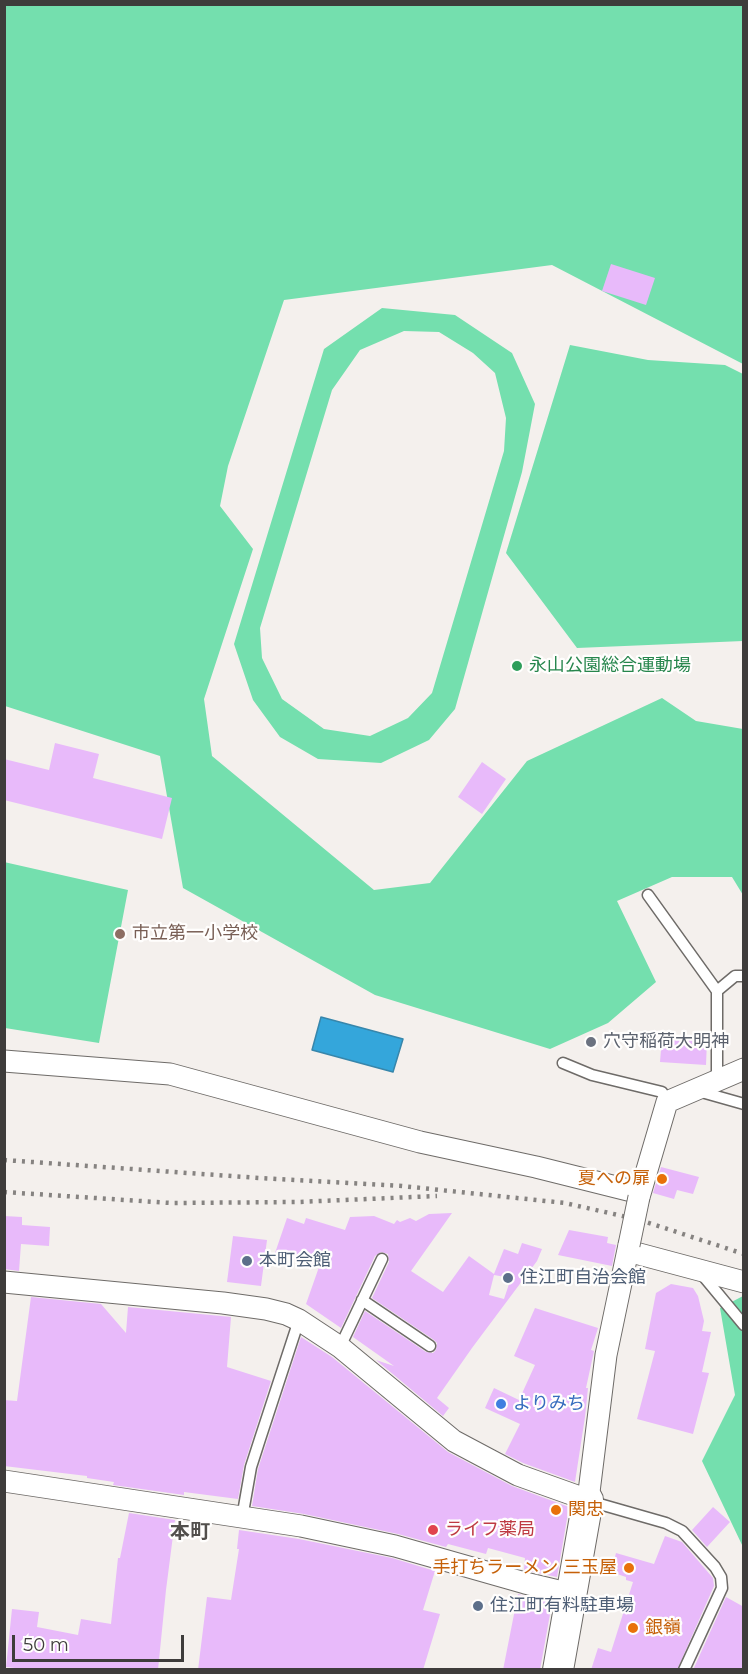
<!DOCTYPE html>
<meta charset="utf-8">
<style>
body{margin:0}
#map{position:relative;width:748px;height:1674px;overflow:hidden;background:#f4f0ed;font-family:Montserrat,sans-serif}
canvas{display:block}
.frame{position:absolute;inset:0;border:6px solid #3e3c3b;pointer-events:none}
.scale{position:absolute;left:12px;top:1635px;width:172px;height:27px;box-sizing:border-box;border:3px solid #3e3c3b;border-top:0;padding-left:8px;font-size:18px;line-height:21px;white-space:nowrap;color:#3e3c3b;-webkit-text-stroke:4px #fffefd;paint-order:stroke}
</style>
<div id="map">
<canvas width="748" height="1674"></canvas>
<div class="frame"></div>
<div class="scale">50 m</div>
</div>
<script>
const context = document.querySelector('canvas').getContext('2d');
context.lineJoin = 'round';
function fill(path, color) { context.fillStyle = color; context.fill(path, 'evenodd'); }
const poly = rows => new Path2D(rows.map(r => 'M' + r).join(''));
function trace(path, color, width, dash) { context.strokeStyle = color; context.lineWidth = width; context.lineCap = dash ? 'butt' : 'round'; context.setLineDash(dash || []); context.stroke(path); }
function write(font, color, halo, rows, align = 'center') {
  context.font = font + ' Montserrat,"Noto Sans JP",sans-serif'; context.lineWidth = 4.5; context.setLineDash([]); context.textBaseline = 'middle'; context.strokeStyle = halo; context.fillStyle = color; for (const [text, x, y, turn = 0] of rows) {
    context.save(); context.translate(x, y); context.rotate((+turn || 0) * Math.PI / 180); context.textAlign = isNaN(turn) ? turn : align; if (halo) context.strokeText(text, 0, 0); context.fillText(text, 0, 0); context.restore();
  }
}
const green = poly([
 [5,5,743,5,743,364,552,265,284,300,228,466,220,506,253,549,204,699,212,756,374,890,430,883,527,761,662,698,696,721,743,729,743,895,732,877,672,877,617,901,656,982,608,1023,550,1049,375,995,183,888,160,756,5,706],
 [382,308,455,315,512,353,535,404,522,472,455,709,429,740,381,763,318,759,280,737,253,700,234,644,324,349],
 [404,331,439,332,473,353,495,373,506,418,504,451,432,693,408,718,370,736,324,729,282,699,262,658,260,628,332,390,360,350],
 [570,345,648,360,725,365,743,374,743,641,577,648,506,553],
 [4,862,128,890,99,1043,5,1028],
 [743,1296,743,1547,702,1461,735,1395,720,1308]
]);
const water = poly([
 [321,1017,403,1039,393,1072,312,1050,321,1017]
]);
const building = poly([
 [611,264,655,278,646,305,602,291],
 [55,743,99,754,93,778,172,798,162,839,4,800,4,759,49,770],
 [482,762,506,779,482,814,458,797],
 [662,1037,707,1040,706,1065,660,1062],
 [661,1167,699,1177,693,1194,677,1190,674,1199,653,1193],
 [452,1213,411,1271,443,1292,469,1256,494,1274,504,1249,518,1254,522,1243,542,1249,537,1261,472,1348,437,1398,449,1408,443,1416,376,1360,394,1366,353,1337,365,1311,426,1352,433,1353,436,1350,437,1343,434,1340,372,1298,389,1262,388,1254,381,1252,375,1256,341,1328,306,1304,319,1267,275,1253,287,1218,304,1224,306,1218,345,1230,350,1217,374,1216,394,1224,397,1220,400,1222,410,1218,416,1221,429,1214],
 [494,1275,511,1278,504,1299,489,1295],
 [4,1216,22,1217,22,1225,50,1227,49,1246,21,1244,19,1271,4,1269],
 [569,1230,608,1237,607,1243,616,1245,612,1266,558,1255],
 [233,1236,267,1240,261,1286,227,1282],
 [671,1284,693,1288,698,1296,704,1321,702,1331,711,1332,702,1372,709,1373,693,1434,637,1419,655,1351,645,1349,656,1293],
 [31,1297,101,1304,126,1333,128,1307,231,1317,227,1367,271,1381,244,1465,238,1499,184,1492,184,1495,113,1485,114,1482,87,1478,87,1476,4,1466,4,1400,17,1401],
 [535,1308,598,1328,591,1350,594,1351,586,1388,588,1388,585,1417,575,1482,523,1463,505,1454,520,1424,485,1408,494,1388,519,1400,535,1365,514,1356],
 [301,1337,332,1357,448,1452,512,1486,569,1507,557,1577,524,1570,525,1558,488,1548,486,1554,448,1544,446,1547,398,1534,304,1514,252,1506,258,1469],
 [713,1507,730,1522,707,1547,692,1530],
 [129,1513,175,1520,166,1590,158,1670,32,1670,6,1667,12,1609,39,1612,37,1627,78,1635,81,1619,111,1624,118,1558,120,1558],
 [239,1530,299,1539,392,1558,435,1571,423,1610,440,1614,423,1670,198,1670,207,1597,231,1600,239,1549,237,1549],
 [665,1536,682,1542,713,1578,714,1586,677,1670,591,1670,598,1648,611,1652,633,1582,626,1580,626,1577,611,1572,616,1553,654,1564],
 [518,1594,552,1603,540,1670,503,1670],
 [726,1597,744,1607,744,1670,693,1670]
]);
const lane = poly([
 [648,895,717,991,717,1081],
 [717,991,735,976,744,976],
 [563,1063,592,1075,662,1092,667,1102],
 [698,1091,744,1104],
 [700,1272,744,1325],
 [362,1300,430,1346],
 [340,1347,382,1259],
 [589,1501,666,1523,682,1531,715,1567,721,1577,722,1588,684,1670],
 [242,1518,251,1467,260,1439,299,1320]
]);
const street = poly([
 [4,1061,170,1074,420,1142,536,1167,640,1193],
 [639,1197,667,1102,744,1069],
 [628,1251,744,1282],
 [4,1282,223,1303,266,1309,286,1314,299,1320,340,1347,454,1441,518,1475,588,1500,606,1355,629,1245],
 [4,1481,301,1526,395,1546,525,1583,571,1594]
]);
const secondary = poly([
 [558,1670,588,1500]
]);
const rail = poly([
 [4,1160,259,1178,402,1186,565,1203,640,1220,744,1254],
 [4,1192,171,1203,298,1202,437,1196]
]);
const streetBridge = poly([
 [629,1245,639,1197]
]);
const markers = [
 [517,666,6,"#2e9e5b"],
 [120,934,6,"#8d6e63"],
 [591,1042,6,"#6b7280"],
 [662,1179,6,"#e8710a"],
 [247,1261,6,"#5c6f8a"],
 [508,1278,6,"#5c6f8a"],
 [501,1404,6,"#3f7fe0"],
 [556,1510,6,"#e8710a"],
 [433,1530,6,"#e0444e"],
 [629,1568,6,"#e8710a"],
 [478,1606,6,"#5c6f8a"],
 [633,1628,6,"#e8710a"]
];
const leisureNames = [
 ["永山公園総合運動場",529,666]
];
const educationNames = [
 ["市立第一小学校",132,934]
];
const worshipNames = [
 ["穴守稲荷大明神",603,1042]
];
const foodNames = [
 ["夏への扉",650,1179],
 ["関忠",568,1510,"left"],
 ["手打ちラーメン 三玉屋",617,1568],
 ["銀嶺",645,1628,"left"]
];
const serviceNames = [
 ["本町会館",259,1261],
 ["住江町自治会館",520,1278],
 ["住江町有料駐車場",490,1606]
];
const shopNames = [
 ["よりみち",513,1404]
];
const healthNames = [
 ["ライフ薬局",445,1530]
];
const neighbourhoodNames = [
 ["本町",190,1532]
];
fill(green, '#74dfae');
fill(water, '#34a6db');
trace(water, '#3786ab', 1.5);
fill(building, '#e8bafa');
trace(lane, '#6e6b68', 13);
trace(street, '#6e6b68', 23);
trace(secondary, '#6e6b68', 32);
trace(lane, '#fff', 10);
trace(street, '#fff', 21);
trace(secondary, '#fff', 30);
trace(rail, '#868381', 4.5, [3, 6]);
trace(streetBridge, '#6e6b68', 23, []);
trace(streetBridge, '#fff', 21);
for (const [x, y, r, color] of markers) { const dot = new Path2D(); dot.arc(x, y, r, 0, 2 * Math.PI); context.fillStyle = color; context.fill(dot); trace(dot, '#fffefd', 2); }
write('18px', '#27864d', '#fffefd', leisureNames, 'left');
write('18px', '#785e54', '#fffefd', educationNames, 'left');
write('18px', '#5b616d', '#fffefd', worshipNames, 'left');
write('18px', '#c56008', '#fffefd', foodNames, 'right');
write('18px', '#4e5e75', '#fffefd', serviceNames, 'left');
write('18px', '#366cbe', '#fffefd', shopNames, 'left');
write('18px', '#be3a42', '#fffefd', healthNames, 'left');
write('bold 20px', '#524f4c', '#fffefd', neighbourhoodNames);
</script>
